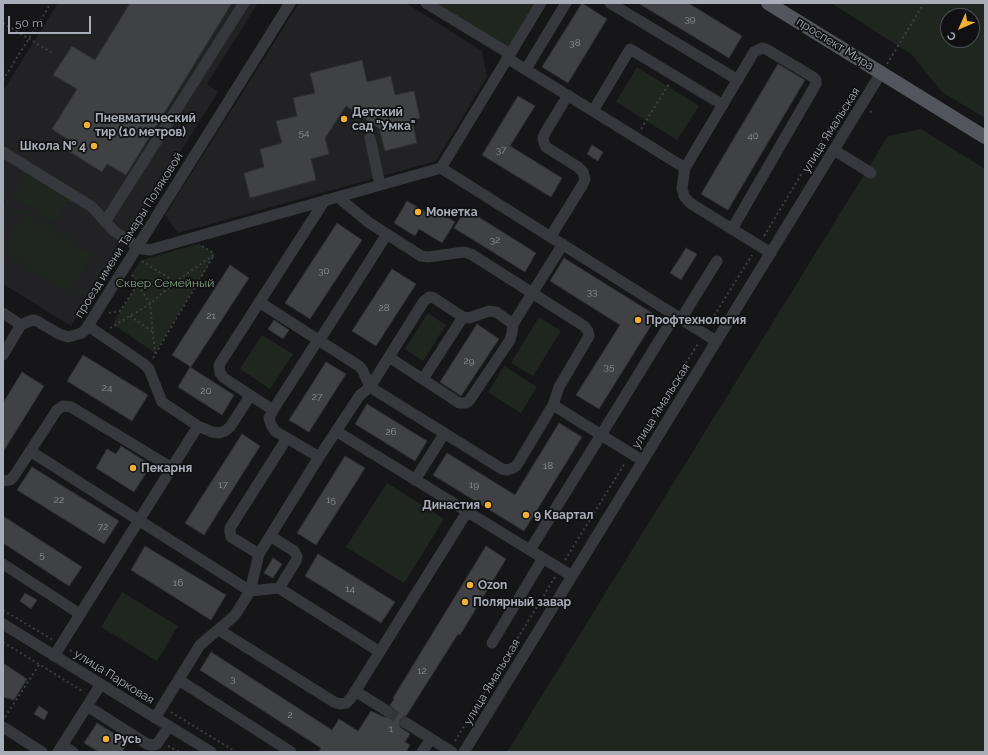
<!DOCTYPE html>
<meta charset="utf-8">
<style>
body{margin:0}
#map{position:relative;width:988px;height:755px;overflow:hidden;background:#161618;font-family:Raleway,sans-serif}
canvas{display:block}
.frame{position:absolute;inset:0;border:4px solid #a8adb8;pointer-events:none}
.north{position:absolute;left:940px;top:8px;width:40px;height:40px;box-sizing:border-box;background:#111113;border:1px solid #4d4f55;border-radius:50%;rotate:225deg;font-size:11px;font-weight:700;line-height:16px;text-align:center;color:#a8adb8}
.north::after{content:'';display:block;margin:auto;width:14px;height:18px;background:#f2b134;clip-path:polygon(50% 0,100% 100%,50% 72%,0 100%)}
.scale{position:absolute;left:8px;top:16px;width:83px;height:18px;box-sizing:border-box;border:2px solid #a8adb8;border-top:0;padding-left:5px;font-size:12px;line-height:14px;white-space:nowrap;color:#a8adb8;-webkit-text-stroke:3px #111113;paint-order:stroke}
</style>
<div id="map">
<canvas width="988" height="755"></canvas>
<div class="frame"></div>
<div class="north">С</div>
<div class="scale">50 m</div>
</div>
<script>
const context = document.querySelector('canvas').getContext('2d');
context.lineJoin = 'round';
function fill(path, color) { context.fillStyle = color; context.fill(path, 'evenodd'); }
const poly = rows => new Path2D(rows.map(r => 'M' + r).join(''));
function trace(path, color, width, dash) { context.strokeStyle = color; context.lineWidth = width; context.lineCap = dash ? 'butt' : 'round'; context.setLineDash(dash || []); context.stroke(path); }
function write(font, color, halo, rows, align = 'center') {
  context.font = font + ' Raleway,sans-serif'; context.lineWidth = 3.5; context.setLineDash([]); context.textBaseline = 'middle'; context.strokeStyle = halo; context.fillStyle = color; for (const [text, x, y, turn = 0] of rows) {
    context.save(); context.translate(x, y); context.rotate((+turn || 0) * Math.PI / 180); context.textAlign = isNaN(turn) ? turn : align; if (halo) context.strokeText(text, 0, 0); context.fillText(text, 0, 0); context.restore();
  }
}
const built = poly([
 [58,3,258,3,207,84,218,92,71,326,3,284,3,206,5,202,3,199,3,91],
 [299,3,406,3,482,51,487,77,436,161,178,233,165,215]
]);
const green = poly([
 [426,3,541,3,510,54],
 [831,3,985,3,985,118,942,92,911,54],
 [948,16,972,16,972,40,948,40],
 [637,67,699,106,677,140,616,102],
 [921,129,985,169,985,752,507,752,888,136],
 [28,171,70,198,55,222,13,196],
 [14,210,28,211,34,214,93,252,97,257,100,270,96,283,92,289,80,295,66,294,3,255,3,252,67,292,73,293,85,290,94,282,96,276,97,264,91,253,33,216,27,213,15,213,9,215,3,220,3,216],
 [24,213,92,256,70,292,3,250,3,247],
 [199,244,215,254,155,353,114,325,115,320,138,284,131,275,141,260],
 [428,313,446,325,423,361,405,349],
 [539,317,561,331,533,376,511,363],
 [262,335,293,354,270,389,240,369],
 [504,366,537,387,521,413,488,392],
 [387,483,444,519,404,583,346,547],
 [122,592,178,626,157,661,101,627]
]);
const building = poly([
 [130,3,232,3,126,175,107,164,102,172,65,149,70,141,52,129,77,89,53,75,72,46,95,60,130,3],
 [582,3,607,19,568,83,542,67,582,3],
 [638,3,688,3,742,36,729,58,638,3],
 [362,60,367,82,391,76,395,95,414,91,420,118,412,120,417,143,385,151,379,128,346,106,325,138,329,154,311,159,316,180,250,198,244,173,264,167,260,149,282,143,276,121,297,116,293,98,315,93,310,73,362,60],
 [778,64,805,80,728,210,701,194,778,64],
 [518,96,535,106,510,146,562,178,551,197,482,155,518,96],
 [592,145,603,152,598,161,587,154,592,145],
 [407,201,429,214,432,208,455,222,442,243,419,229,415,236,394,223,407,201],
 [466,209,536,253,525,272,454,228,466,209],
 [337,223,362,240,310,319,285,303,337,223],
 [686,248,697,254,681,280,670,273,686,248],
 [564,258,657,316,599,409,576,395,620,325,550,281,564,258],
 [230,265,249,278,191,367,172,355,230,265],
 [392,269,416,284,376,346,352,331,392,269],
 [274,320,289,330,283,339,268,329,274,320],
 [477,324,499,339,461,396,440,382,477,324],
 [83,355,148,395,132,421,67,381,83,355],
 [326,362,346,374,309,432,289,420,326,362],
 [190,367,234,395,222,415,178,387,190,367],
 [22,372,44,386,3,452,3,403,22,372],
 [367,404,427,441,415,461,355,424,367,404],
 [559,423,582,437,524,531,433,475,447,453,515,495,559,423],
 [242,434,260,446,204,535,185,523,242,434],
 [121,446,151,465,134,492,96,468,107,449,116,454,121,446],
 [345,456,365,468,316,545,297,533,345,456],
 [32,467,119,521,104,544,17,490,32,467],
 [3,516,82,567,69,586,3,543,3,516],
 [145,546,226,595,211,620,131,570,145,546],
 [486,546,506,559,460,635,458,634,406,716,400,720,400,727,410,734,405,742,410,745,406,752,319,752,321,748,200,670,211,652,332,730,339,719,358,731,371,711,384,717,390,717,394,712,393,708,390,705,394,699,393,698,486,546],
 [318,554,395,602,381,623,305,576,318,554],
 [273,558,282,564,273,578,264,573,273,558],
 [25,593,37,600,31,609,20,601,25,593],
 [3,663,27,679,14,700,3,697,3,663],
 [39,706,48,712,44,720,34,714,39,706],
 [97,723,128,742,122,752,99,752,84,743,97,723]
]);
const minorTunnel = poly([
 [387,711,406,723]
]);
const path = poly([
 [3,23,54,54],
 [887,64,924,3],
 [3,80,51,3],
 [870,111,874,114],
 [641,129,669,84],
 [764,236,848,97,853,100],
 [202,246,215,254],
 [142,261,175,282],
 [132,275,138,284],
 [109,313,120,311,138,284,150,304,155,353],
 [130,316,153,332],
 [709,324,752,255],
 [110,328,150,304,175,282,215,254],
 [153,358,214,255],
 [636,444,699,342],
 [565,560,625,463],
 [3,610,53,640],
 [3,642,84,692],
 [70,650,153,701],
 [171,712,236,752],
 [5,717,39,665],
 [455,741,555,577],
 [168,746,179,752]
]);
const minor = poly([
 [426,3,510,54],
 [610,3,738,80],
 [507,58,593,111],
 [526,69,566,3],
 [370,138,380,185],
 [834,150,871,173],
 [3,152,92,207,114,231,137,246,142,249,150,250,167,245,441,168,541,3],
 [441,168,716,341],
 [685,168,593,111,630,49,723,105],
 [338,197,368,222,421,256,428,257,464,252,471,254,584,326,588,331,589,336,559,387,553,405],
 [105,222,244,3],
 [732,229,816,84,816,80,813,77,766,49,762,48,754,52,685,168,682,188,684,196,690,203,732,229,771,253],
 [551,236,583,184,585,179,583,172,578,167,546,147,544,143,543,138,545,133,568,95],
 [259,302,359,366,363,371,370,387,502,469,507,470,513,468,517,465,553,405,643,461],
 [3,313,21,325],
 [681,319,717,261],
 [88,326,144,364,149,369,162,402,198,426],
 [319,341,387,234],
 [3,355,21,325,32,320,37,321,59,334,68,337,82,333,86,329,290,3],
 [389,357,459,403,466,403,469,401,510,340,512,333,513,324,563,244],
 [423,379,463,317],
 [273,410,318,340],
 [336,431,572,576],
 [30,451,250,591,279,588,380,652],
 [319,457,275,431,271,425,269,418,273,410,224,378,220,373,219,365,325,200],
 [415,480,444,434],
 [3,481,10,480,14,476,57,410,63,406,71,407,172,468],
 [270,536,294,551,297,556,296,561,279,588],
 [530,550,675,315],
 [259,554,231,537,230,532,230,528,287,438],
 [3,564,80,614],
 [3,624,211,752],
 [219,630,334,702,340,704,346,703,351,698,467,512],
 [492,643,543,558],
 [54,656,198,426,212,432,219,433,225,431,230,427,250,396],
 [179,680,291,752],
 [355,691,387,711],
 [87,706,147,744,152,745,157,744,169,726],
 [155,718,200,645,233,617,237,612,250,591,259,554,319,457,360,395,370,387,424,301,429,297,434,298,463,317,469,318,489,311,496,312,513,324],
 [406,723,452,752],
 [3,727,42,752],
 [62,745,73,752],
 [58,752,101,684],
 [422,752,431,739],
 [464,752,881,73]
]);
const major = poly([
 [768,3,985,137]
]);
const markers = [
 [344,119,4,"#f2b134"],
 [87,125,4,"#f2b134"],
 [94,146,4,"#f2b134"],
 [418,212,4,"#f2b134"],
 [638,320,4,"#f2b134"],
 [133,468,4,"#f2b134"],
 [488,505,4,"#f2b134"],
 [526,515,4,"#f2b134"],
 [470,585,4,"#f2b134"],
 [465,602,4,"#f2b134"],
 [106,739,4,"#f2b134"]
];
const numberNames = [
 ["39",690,19],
 ["38",575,43],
 ["54",304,133],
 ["40",753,136],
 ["37",501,150],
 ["32",495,240],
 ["30",324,271],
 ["33",592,292],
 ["28",384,308],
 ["21",211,316],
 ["29",469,361],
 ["35",609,367],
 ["24",107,388],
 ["20",206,391],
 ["27",317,397],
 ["26",391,432],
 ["18",548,466],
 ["17",223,485],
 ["19",474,485],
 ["22",59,500],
 ["15",331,500],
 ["72",103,527],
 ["5",42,555],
 ["16",178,583],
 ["14",350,589],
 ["12",422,671],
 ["3",233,679],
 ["2",290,715],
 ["1",391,729]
];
const streetNames = [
 ["проспект Мира",835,44,32],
 ["улица Ямальская",831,130,-58],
 ["проезд имени Тамары Поляковой",129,235,-58],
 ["улица Ямальская",661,406,-58],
 ["улица Парковая",114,677,32],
 ["улица Ямальская",492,682,-59]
];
const poiNames = [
 ["Детский",352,112],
 ["сад \"Умка\"",352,126],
 ["Пневматический",95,118],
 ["тир (10 метров)",95,132],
 ["Школа № 4",86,146,"right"],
 ["Монетка",426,212],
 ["Профтехнология",646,320],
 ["Пекарня",141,468],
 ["Династия",480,505,"right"],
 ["9 Квартал",534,515],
 ["Ozon",478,585],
 ["Полярный завар",473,602],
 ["Русь",114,739]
];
const parkNames = [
 ["Сквер Семейный",165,283]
];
fill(built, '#222225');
fill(green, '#1e261f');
fill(building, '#404145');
trace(building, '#303034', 1);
trace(minorTunnel, '#333438', 11, [11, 5.5]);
trace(path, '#3d3f44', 2, [2, 3]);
trace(minor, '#37383d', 11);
trace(major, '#53555c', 14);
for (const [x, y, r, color] of markers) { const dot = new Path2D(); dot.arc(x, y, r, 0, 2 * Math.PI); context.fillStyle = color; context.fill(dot); trace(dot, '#111113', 1.5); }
write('10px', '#8e929b', null, numberNames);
write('12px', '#a8adb8', '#111113', streetNames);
write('bold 12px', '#a8adb8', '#111113', poiNames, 'left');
write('12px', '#7fa381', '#111113', parkNames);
</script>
